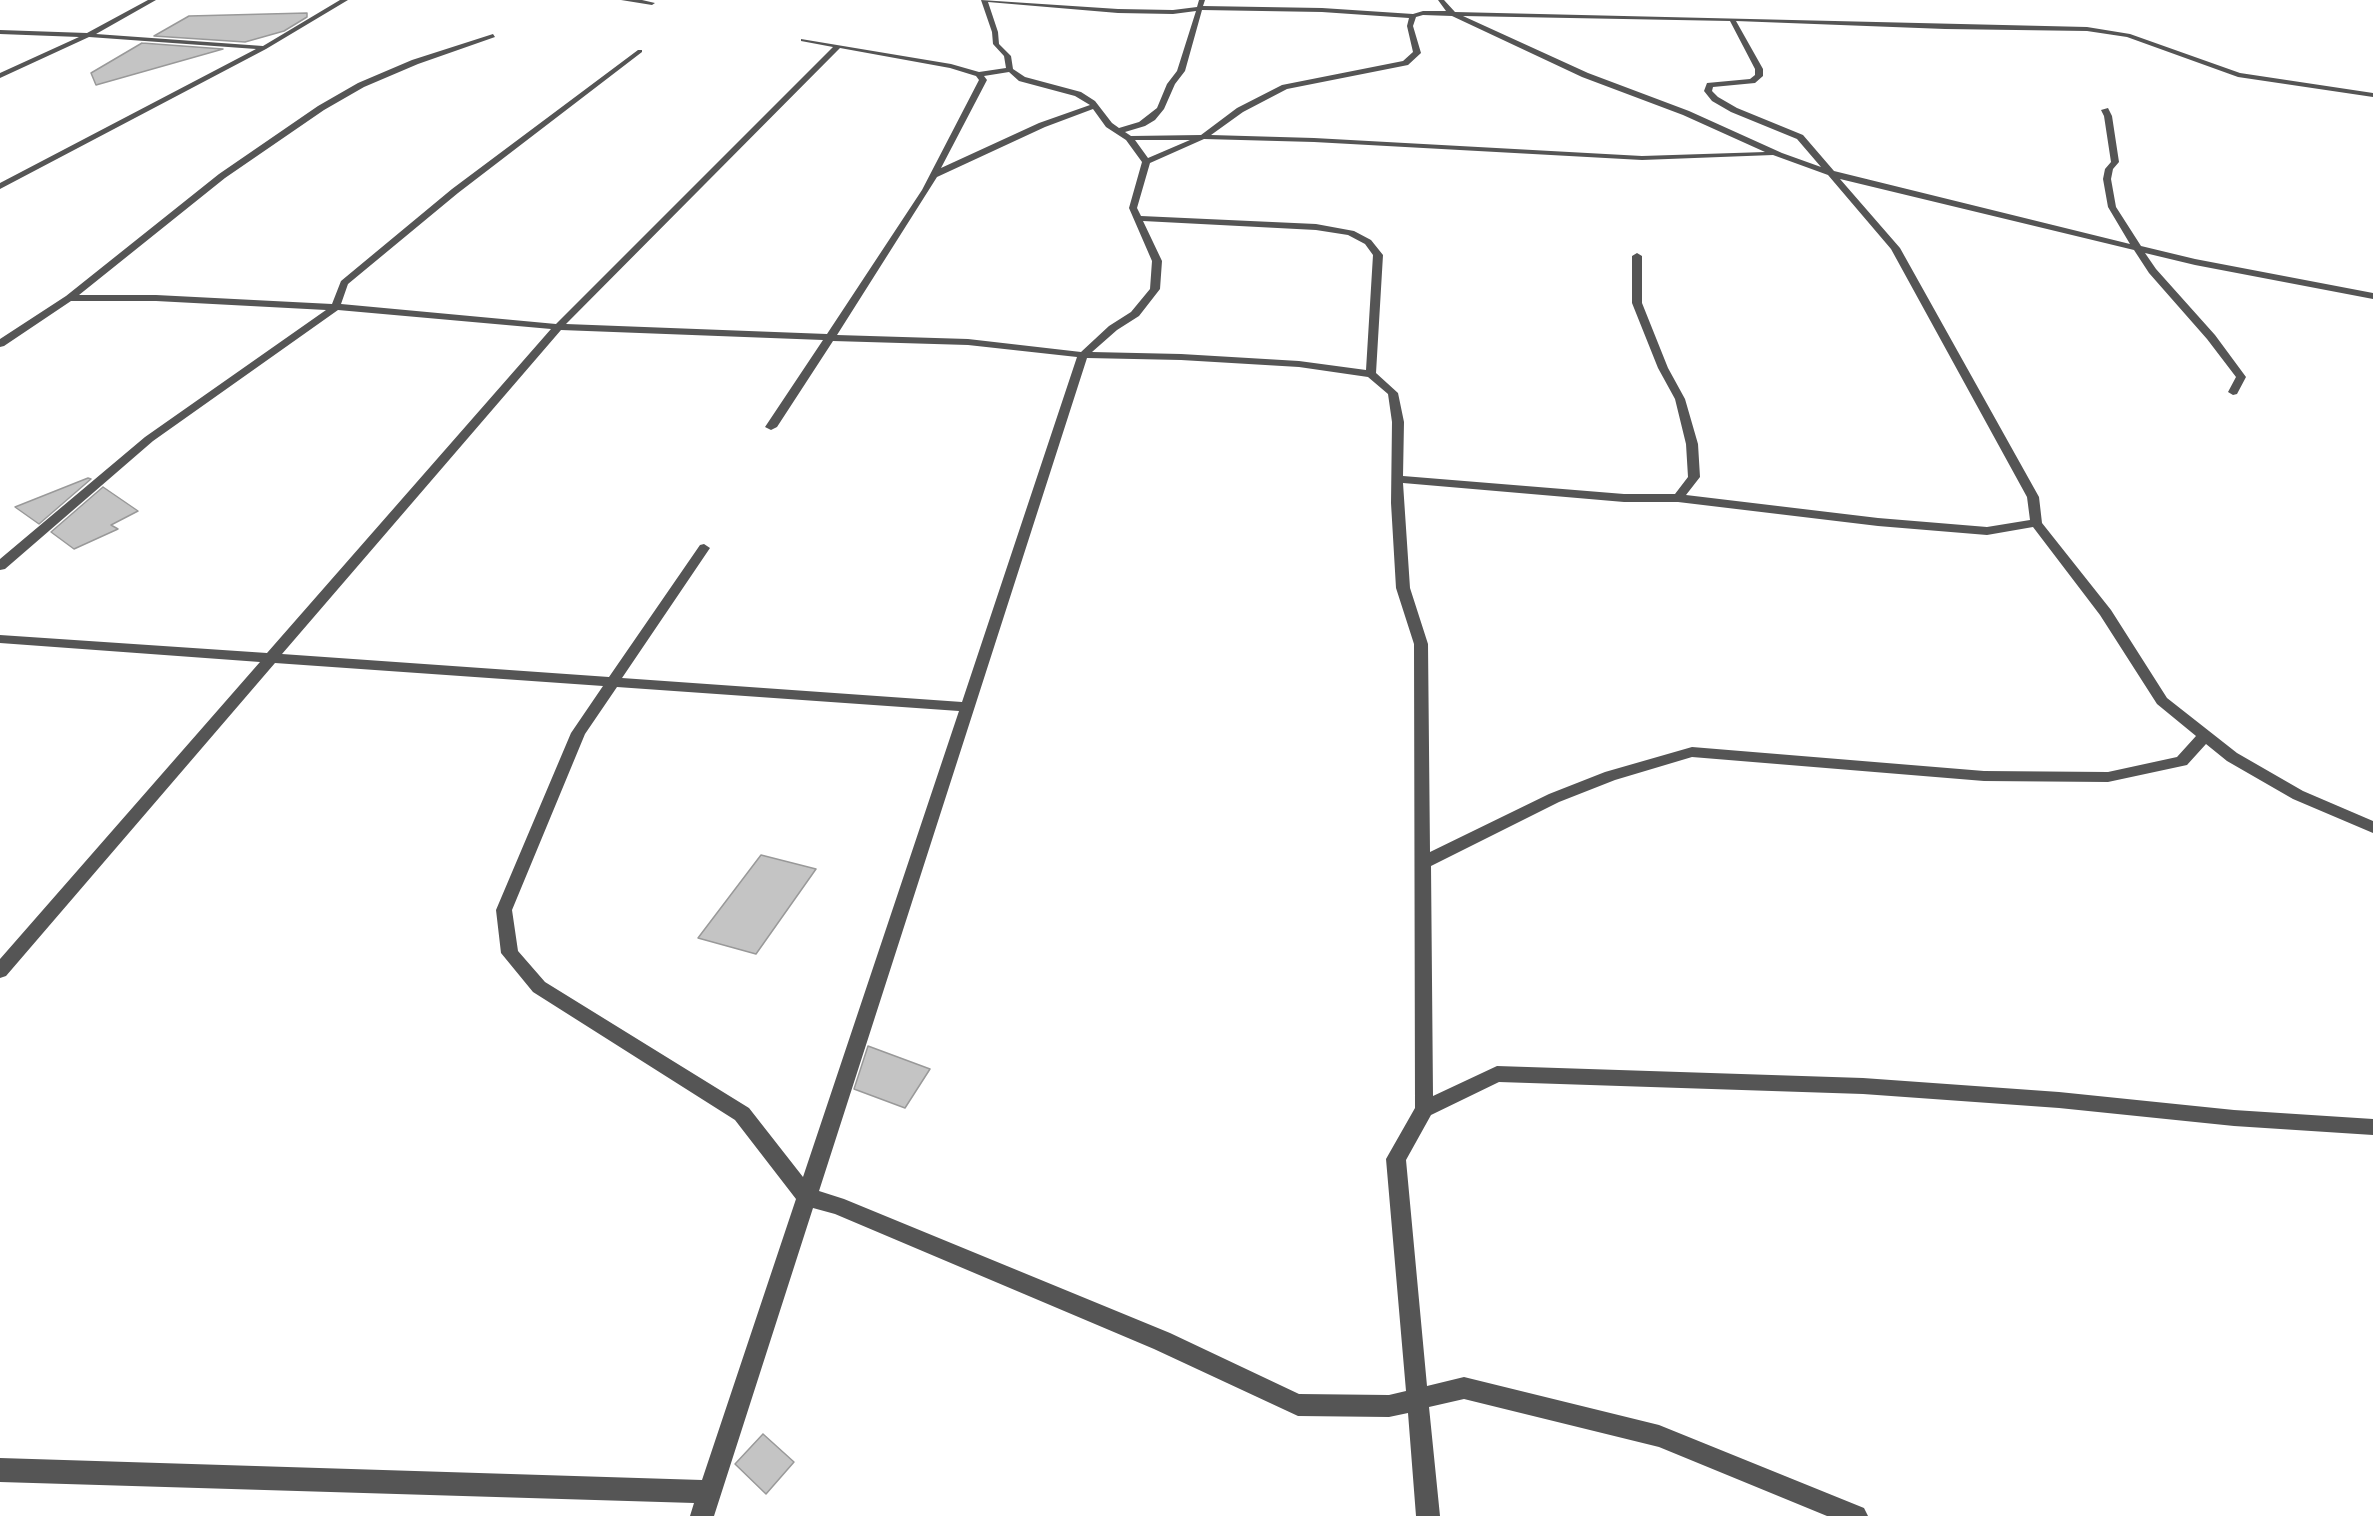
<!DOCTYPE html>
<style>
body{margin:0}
canvas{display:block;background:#fff}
</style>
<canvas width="2373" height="1516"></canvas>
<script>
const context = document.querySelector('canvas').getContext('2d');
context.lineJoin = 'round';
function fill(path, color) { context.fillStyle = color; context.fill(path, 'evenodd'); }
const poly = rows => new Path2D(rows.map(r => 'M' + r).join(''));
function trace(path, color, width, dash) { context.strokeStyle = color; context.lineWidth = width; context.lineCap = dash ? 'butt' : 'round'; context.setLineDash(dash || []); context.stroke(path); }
const building = poly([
 [307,13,307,17,284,31,245,42,154,36,189,16,307,13],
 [142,43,223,49,96,85,91,73,142,43],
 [88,478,91,479,39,524,15,507,88,478],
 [103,487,138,511,111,525,118,529,74,549,51,532,103,487],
 [761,855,816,869,756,954,698,938,761,855],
 [868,1046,930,1069,905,1108,854,1089,868,1046],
 [763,1434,794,1462,766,1494,735,1464,763,1434]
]);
const minor = poly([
 [148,0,156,0,96,34,263,46,340,0,348,0,266,49,0,189,0,183,256,49,89,37,0,78,0,73,79,37,0,34,0,30,87,33,148,0],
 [621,0,642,0,655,3,652,5,621,0],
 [981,0,1118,9,1173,10,1197,7,1199,0,1205,0,1203,6,1322,8,1413,14,1423,11,1446,11,1438,0,1444,0,1455,12,2087,27,2130,34,2240,73,2373,93,2373,97,2238,77,2127,37,2087,31,1945,29,1736,21,1763,69,1763,76,1755,83,1713,87,1712,91,1718,97,1737,108,1803,135,1834,171,2130,244,2108,207,2103,179,2105,169,2111,162,2104,116,2101,110,2108,108,2112,116,2119,162,2113,169,2111,179,2116,207,2141,246,2195,259,2373,293,2373,299,2195,265,2145,253,2156,269,2215,335,2246,377,2237,394,2233,395,2228,392,2236,377,2207,339,2149,273,2134,250,1840,179,1900,248,2039,497,2042,523,2111,610,2167,698,2237,753,2303,791,2373,821,2373,833,2293,799,2227,761,2206,744,2187,765,2108,782,1984,781,1692,757,1615,780,1559,802,1431,866,1433,1096,1497,1066,1863,1078,2059,1092,2234,1110,2373,1119,2373,1135,2234,1126,2059,1108,1863,1094,1499,1082,1431,1115,1406,1160,1427,1386,1464,1377,1659,1425,1864,1508,1868,1516,1827,1516,1659,1447,1464,1399,1429,1407,1440,1516,1416,1516,1408,1413,1389,1417,1298,1416,1154,1349,835,1214,813,1208,714,1516,690,1516,694,1503,0,1482,0,1458,702,1480,796,1199,735,1120,533,992,501,953,496,910,571,733,603,686,275,663,6,976,0,978,0,959,260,662,0,643,0,635,267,653,551,329,338,310,153,441,5,569,0,570,0,559,145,437,326,310,156,301,71,301,4,346,0,347,0,339,66,296,219,174,318,106,358,83,412,60,493,34,495,37,418,64,364,87,324,110,225,178,79,295,156,295,332,304,341,281,452,189,638,50,642,50,642,52,458,193,348,284,341,304,556,324,833,47,801,41,801,39,951,64,979,72,1006,68,1004,56,993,44,992,32,981,0],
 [988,2,1118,13,1173,14,1196,11,1177,71,1167,84,1157,108,1139,122,1119,128,1112,123,1095,101,1081,92,1025,77,1013,69,1011,56,999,44,998,32,988,2],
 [1202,10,1322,12,1409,18,1407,26,1413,52,1403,61,1282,85,1237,108,1201,135,1131,136,1125,132,1145,126,1155,120,1164,109,1175,84,1185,71,1202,10],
 [1423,15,1452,16,1582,77,1683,115,1765,152,1642,156,1314,138,1211,135,1243,112,1287,89,1408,65,1421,53,1413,26,1416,17,1423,15],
 [1463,16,1730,21,1755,69,1755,75,1750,79,1707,83,1704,91,1712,101,1731,112,1797,139,1821,167,1782,153,1689,111,1588,73,1463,16],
 [840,48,950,68,976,76,979,80,922,190,827,334,566,324,840,48],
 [1009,72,1019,81,1075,96,1090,105,1039,123,941,168,987,80,984,76,1009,72],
 [1093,109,1106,127,1126,140,1142,162,1129,208,1152,261,1150,289,1131,312,1109,326,1081,352,968,339,837,335,937,177,1045,127,1093,109],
 [1204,139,1314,142,1642,160,1773,155,1828,175,1891,249,2027,497,2030,520,1987,527,1878,518,1686,495,1700,477,1698,444,1685,399,1668,368,1642,303,1642,256,1637,253,1632,256,1632,303,1658,368,1675,399,1686,444,1688,477,1675,494,1624,494,1403,476,1404,422,1398,393,1376,373,1383,255,1371,240,1354,231,1316,224,1141,216,1137,208,1150,163,1204,139],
 [1135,140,1190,140,1148,158,1135,140],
 [1143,221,1316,230,1348,235,1365,244,1373,255,1366,370,1299,361,1181,354,1092,352,1117,330,1139,316,1160,289,1162,261,1143,221],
 [561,330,823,340,765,427,771,430,777,427,833,341,968,345,1077,357,962,702,622,678,710,548,704,544,700,545,609,677,282,654,561,330],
 [1087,358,1181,360,1299,367,1368,377,1388,394,1392,422,1391,503,1396,588,1414,644,1415,1108,1386,1159,1406,1391,1389,1395,1299,1394,1170,1333,844,1199,819,1191,1087,358],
 [1403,483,1624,502,1678,502,1878,526,1987,535,2033,527,2100,615,2157,704,2196,736,2177,757,2108,772,1984,771,1692,747,1605,772,1549,794,1430,852,1428,644,1410,588,1403,483],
 [617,687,959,711,803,1177,749,1108,545,982,518,951,512,910,585,734,617,687]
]);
fill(building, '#c4c4c4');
trace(building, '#999', 1.5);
fill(minor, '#555');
</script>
